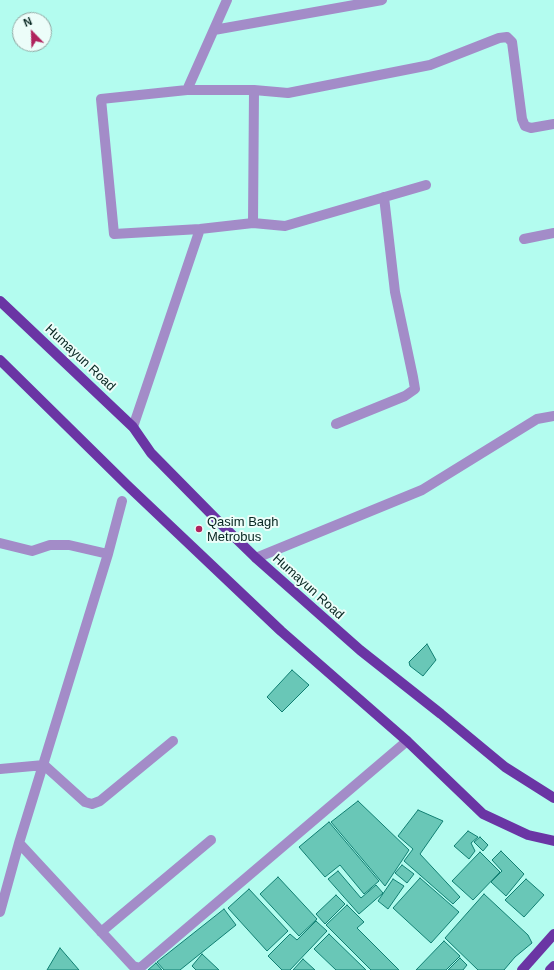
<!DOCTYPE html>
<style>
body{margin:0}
#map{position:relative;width:554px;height:970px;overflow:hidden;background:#b3fcef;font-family:Arial,sans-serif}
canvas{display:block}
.north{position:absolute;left:12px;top:12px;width:40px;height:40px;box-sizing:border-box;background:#ecfdf9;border:1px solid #90a7a2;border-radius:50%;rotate:337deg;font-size:11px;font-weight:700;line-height:16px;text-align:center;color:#062520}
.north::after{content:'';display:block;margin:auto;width:14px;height:18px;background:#b0235d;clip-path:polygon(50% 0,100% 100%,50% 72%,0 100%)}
</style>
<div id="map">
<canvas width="554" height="970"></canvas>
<div class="north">N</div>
</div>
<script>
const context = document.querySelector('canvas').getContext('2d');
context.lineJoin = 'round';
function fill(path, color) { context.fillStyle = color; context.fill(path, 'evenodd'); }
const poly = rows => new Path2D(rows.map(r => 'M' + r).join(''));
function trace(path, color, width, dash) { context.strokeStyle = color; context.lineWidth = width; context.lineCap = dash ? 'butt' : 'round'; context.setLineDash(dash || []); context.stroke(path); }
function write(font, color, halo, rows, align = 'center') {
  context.font = font + ' Arial,sans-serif'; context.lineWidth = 4; context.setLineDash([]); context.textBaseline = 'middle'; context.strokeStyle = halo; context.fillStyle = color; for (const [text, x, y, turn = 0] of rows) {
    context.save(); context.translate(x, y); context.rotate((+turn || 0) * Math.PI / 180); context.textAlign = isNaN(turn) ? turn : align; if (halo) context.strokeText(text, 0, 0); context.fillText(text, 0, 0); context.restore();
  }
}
const building = poly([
 [427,644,436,660,423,676,410,666,409,662,427,644],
 [292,670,309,685,282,712,267,697,292,670],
 [358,801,409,850,385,886,331,822,358,801],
 [418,810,443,821,420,854,460,897,453,904,404,861,413,849,398,836,418,810],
 [329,822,379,881,364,894,340,865,325,877,299,847,329,822],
 [468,831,478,837,471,843,475,851,469,859,454,846,468,831],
 [480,837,488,845,483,851,474,842,480,837],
 [501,851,524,874,506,896,491,882,502,871,492,860,501,851],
 [480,852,500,872,473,900,452,881,480,852],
 [402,865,414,874,407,883,395,873,402,865],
 [338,871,361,898,376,885,383,893,359,914,328,879,338,871],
 [278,877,317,919,299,936,260,894,278,877],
 [420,878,459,912,431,943,393,908,420,878],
 [393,879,404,886,388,909,378,901,393,879],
 [526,879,544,895,524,917,505,900,526,879],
 [249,889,288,931,267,951,228,908,249,889],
 [484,894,528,935,532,943,515,957,504,970,478,970,445,938,484,894],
 [336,895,345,904,325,924,316,914,336,895],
 [347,905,364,922,357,928,399,970,371,970,326,925,347,905],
 [224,909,236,925,180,970,164,970,157,962,224,909],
 [316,921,327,931,290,970,282,970,268,956,290,934,297,940,316,921],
 [329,934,366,970,336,970,314,949,329,934],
 [444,941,460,956,446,970,416,970,444,941],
 [60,948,79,970,47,970,60,948],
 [202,954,219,970,196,970,192,966,202,954],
 [460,958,467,965,463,970,448,970,460,958],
 [303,959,315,970,293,970,303,959],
 [156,963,162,970,148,970,156,963]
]);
const minor = poly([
 [214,30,382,0],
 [187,90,254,90,253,223,200,229,114,234,101,99,187,90],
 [187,90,227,0],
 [254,90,288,93,430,65,499,38,507,37,512,42,522,119,525,126,531,128,554,124],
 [253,223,285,226,426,185],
 [524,239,554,233],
 [336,424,405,396,415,389,413,377,395,292,384,197],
 [133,427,200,229],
 [0,543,32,551,50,545,69,545,108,554],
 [256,558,422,490,537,419,554,416],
 [0,769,44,765,85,802,92,804,100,801,173,741],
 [19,843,133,966,140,968,407,741],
 [0,912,19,843,108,554,122,501],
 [101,932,211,840]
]);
const primary = poly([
 [0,301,133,427,151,453,220,523,256,558,360,650,441,714,505,767,554,798],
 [0,360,127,485,281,631,407,741,483,814,528,835,554,841],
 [522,970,554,934],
 [550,970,554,966]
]);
const markers = [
 [199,529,4,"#b0235d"]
];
const streetNames = [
 ["Humayun Road",80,358,43],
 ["Humayun Road",308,587,42]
];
const poiNames = [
 ["Qasim Bagh",207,522],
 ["Metrobus",207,537]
];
fill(building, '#69c7b7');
trace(building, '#107f72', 1);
trace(minor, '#a38cc8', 10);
trace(primary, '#6a35a4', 10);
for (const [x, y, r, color] of markers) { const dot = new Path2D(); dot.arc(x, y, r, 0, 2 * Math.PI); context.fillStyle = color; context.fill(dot); trace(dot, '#ecfdf9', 1.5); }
write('13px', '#062520', '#ecfdf9', streetNames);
write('13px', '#062520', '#ecfdf9', poiNames, 'left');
</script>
